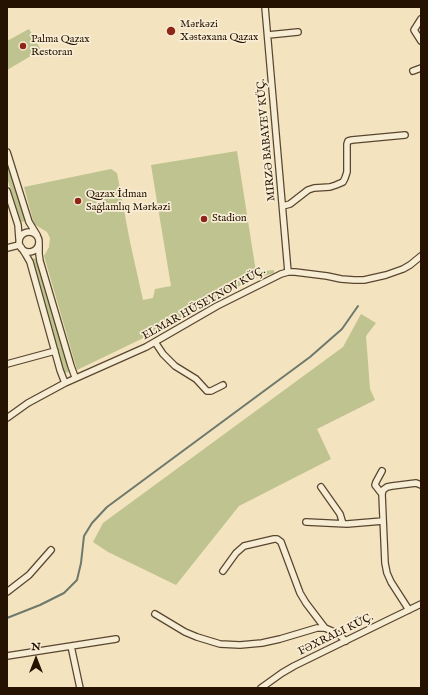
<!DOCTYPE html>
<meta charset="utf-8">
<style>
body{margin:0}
#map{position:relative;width:428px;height:695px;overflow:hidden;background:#f3e3be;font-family:"IM FELL English",serif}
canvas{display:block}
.frame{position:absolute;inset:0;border:8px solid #261200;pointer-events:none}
.north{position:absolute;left:16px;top:639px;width:40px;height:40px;-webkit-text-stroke:3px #f7edd5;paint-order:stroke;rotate:0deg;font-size:11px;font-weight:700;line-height:16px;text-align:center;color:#261200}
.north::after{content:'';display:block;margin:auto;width:14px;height:18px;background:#261200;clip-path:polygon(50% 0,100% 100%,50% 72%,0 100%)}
</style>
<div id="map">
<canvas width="428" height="695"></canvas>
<div class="frame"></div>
<div class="north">N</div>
</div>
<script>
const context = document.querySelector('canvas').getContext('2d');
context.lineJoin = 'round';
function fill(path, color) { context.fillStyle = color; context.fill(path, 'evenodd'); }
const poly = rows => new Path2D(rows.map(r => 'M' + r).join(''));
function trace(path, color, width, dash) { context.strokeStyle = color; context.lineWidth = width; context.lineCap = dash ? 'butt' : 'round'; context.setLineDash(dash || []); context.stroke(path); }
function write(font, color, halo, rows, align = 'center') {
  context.font = font + ' "IM FELL English",serif'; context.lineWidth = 3.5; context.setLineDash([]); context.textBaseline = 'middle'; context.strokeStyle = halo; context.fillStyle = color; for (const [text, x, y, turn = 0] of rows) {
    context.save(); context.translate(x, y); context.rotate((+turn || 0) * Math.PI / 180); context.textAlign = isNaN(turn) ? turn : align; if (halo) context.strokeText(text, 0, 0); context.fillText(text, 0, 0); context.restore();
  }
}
const green = poly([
 [29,29,41,50,7,70,7,41],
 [237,151,256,272,274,270,274,273,256,278,243,284,162,329,77,370,44,256,49,247,50,238,47,232,34,224,24,187,111,169,117,173,130,242,143,300,153,298,155,289,171,286,151,165],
 [7,162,26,221,21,222,7,178],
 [37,258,69,372,64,373,32,259],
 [361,314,376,323,366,336,370,389,375,400,317,429,331,459,239,506,176,585,108,552,93,542,103,523,343,347]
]);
const stream = poly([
 [7,618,40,605,64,593,77,580,81,563,84,536,92,523,107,507,310,357,342,329,358,306]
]);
const minor = poly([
 [265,7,288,272],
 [421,19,414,30,421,41],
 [268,35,298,32],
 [413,71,421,68],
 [7,152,29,222,37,235],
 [7,191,18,225,19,239],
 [283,206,290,204,308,190,314,188,330,187,336,185,343,182,345,178,347,172,347,144,348,141,352,140,405,135],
 '19 242a10 10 0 1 1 20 0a10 10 0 1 1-20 0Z',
 [39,242,39,254,40,261,71,366,75,377],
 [21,247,26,255,30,262,60,370,65,383],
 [7,248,19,245],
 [155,342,163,354,175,366,196,379,207,391,211,391,223,385],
 [7,364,55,351],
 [7,418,28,403,65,383,146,347,217,306,281,274,288,272,295,272,327,276,341,279,354,280,364,280,386,275,403,269,410,265,421,256],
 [321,487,340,514,343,524],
 [382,494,375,485,376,482,382,471],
 [306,522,347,524,383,521],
 [223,571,236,553,244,546,274,539,277,539,281,542,300,593,306,603,325,628],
 [7,592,29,575,51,550],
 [409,610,391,582,387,573,385,563,382,494,383,490,387,487,392,486,416,483,421,485],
 [155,614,185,632,197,637,220,644,240,645,262,643,280,639,317,628,325,628,332,631,339,635,346,641],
 [71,646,80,688],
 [7,656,116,639],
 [261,688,282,673,294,666,386,621,421,604]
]);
const markers = [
 [171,31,5,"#8f2418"],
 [23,46,4,"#8f2418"],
 [78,201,4,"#8f2418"],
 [204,219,4,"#8f2418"]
];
const poiNames = [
 ["Mərkəzi",180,25],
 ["Xəstəxana Qazax",180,38],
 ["Palma Qazax",31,40],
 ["Restoran",31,53],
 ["Qazax İdman",86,195],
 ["Sağlamlıq Mərkəzi",86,208],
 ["Stadion",212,219]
];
const streetNames = [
 ["MIRZƏ BABAYEV KÜÇ.",267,140,-95],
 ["ELMAR HÜSEYNOV KÜÇ.",204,304,-29],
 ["FƏXRALI KÜÇ.",336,635,-26]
];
fill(green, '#bec38f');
trace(stream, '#6d796d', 2);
trace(minor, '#594630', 8);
trace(minor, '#f7edd5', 5.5);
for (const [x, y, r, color] of markers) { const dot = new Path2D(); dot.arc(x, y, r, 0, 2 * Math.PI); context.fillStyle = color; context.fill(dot); trace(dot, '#f7edd5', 1.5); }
write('11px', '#261200', '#f7edd5', poiNames, 'left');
write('11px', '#261200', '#f7edd5', streetNames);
</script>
